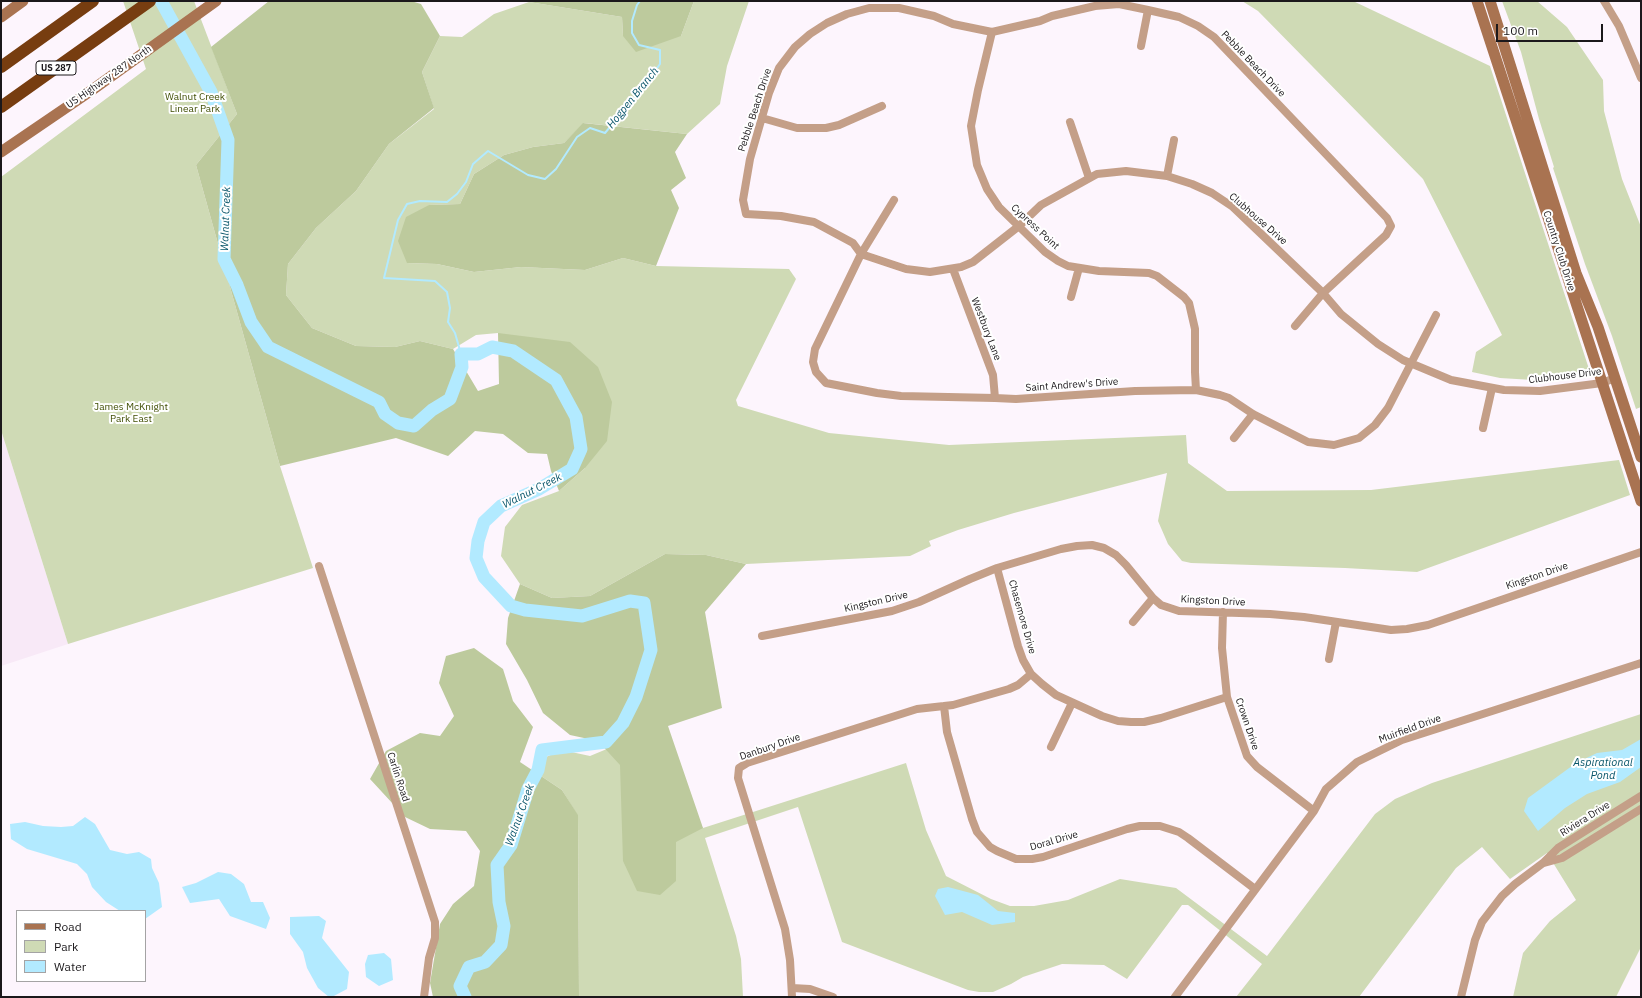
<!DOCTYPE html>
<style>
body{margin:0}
#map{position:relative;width:1642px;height:998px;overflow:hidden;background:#fdf5fd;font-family:"IBM Plex Sans",sans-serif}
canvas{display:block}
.frame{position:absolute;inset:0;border:2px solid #1b181b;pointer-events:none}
.legend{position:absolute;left:16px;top:910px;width:130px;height:72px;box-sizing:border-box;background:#fff;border:1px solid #a4a3a4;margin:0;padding:5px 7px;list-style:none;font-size:12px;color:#1b181b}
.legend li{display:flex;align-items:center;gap:8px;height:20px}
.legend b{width:20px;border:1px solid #a4a3a4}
.scale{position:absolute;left:1496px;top:24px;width:107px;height:18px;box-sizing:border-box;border:2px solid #1b181b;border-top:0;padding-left:5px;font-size:12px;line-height:14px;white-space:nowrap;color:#1b181b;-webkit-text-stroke:3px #fff;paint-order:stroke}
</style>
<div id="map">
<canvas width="1642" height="998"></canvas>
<div class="frame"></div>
<ul class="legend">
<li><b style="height:5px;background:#a97351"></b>Road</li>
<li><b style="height:11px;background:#cfdab5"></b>Park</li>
<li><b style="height:11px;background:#b2eaff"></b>Water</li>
</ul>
<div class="scale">100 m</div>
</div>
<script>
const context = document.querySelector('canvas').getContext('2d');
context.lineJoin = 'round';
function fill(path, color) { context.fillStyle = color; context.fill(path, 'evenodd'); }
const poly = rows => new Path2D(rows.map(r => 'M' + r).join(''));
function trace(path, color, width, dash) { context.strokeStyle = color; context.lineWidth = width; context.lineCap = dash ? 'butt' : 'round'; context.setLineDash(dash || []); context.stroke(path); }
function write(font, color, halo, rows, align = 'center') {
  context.font = font + ' "IBM Plex Sans",sans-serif'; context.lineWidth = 4; context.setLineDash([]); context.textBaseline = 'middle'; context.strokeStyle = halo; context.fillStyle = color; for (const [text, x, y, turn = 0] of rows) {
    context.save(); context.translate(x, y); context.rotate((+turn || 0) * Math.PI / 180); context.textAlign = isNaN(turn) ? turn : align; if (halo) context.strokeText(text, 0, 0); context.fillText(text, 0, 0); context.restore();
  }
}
const built = poly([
 [1,430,68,644,1,666]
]);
const green = poly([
 [123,1,194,1,237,114,196,165,280,466,313,568,68,644,1,430,1,177,146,69],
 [694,1,749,1,727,66,720,104,687,134,584,123,564,143,533,147,504,155,474,174,460,204,429,205,407,263,437,264,474,272,521,267,585,270,623,258,656,266,789,269,796,279,736,400,738,406,829,433,949,445,1186,435,1188,463,1227,491,1371,490,1619,460,1630,495,1417,572,1345,568,1191,563,1182,561,1168,544,1158,521,1167,473,1014,513,958,530,929,541,931,546,910,556,746,564,706,555,665,554,590,596,552,598,520,584,501,556,505,527,522,505,559,491,585,468,498,333,476,335,453,349,420,341,395,347,356,346,312,328,286,295,288,264,316,228,356,191,389,144,434,109,422,72,440,36,462,37,494,14,529,2,622,17,623,36,681,36],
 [1242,1,1353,1,1490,66,1589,369,1564,376,1533,380,1500,378,1472,372,1476,352,1502,335,1423,179,1258,11],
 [1502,1,1537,1,1567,27,1603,80,1604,111,1622,179,1641,227,1641,407,1636,409,1612,336,1585,264,1553,168,1554,167,1539,119,1521,52],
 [1641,714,1641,947,1616,997,1513,997,1523,953,1550,921,1576,900,1547,853,1510,879,1482,847,1456,868,1359,997,1236,997,1262,964,1188,905,1182,905,1127,979,1104,965,1062,964,1023,977,1011,984,993,992,979,992,968,990,842,942,798,807,705,838,736,936,741,959,743,997,579,997,578,816,562,790,538,774,546,757,562,750,590,756,626,741,703,828,906,763,926,830,946,876,991,899,1010,906,1034,906,1068,900,1120,879,1176,888,1267,956,1375,814,1395,799,1432,783]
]);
const forest = poly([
 [269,1,411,1,421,4,440,36,422,72,434,108,389,144,356,191,316,228,288,264,286,295,312,328,356,346,395,347,420,341,453,349,478,391,499,384,498,333,570,342,598,367,612,402,607,441,585,468,559,491,551,471,547,454,528,453,503,434,475,431,448,456,396,438,280,466,196,165,237,114,211,47],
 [532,1,694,1,681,36,636,52,623,36,622,17,529,2],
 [583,123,687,134,675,152,686,178,671,190,679,208,656,266,623,258,585,270,521,267,474,272,437,264,407,263,398,241,406,217,429,205,460,204,474,174,504,155,533,147,564,143],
 [665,554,706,555,746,564,705,612,722,708,668,726,703,828,676,842,676,881,660,895,637,891,623,861,620,765,598,741,570,735,543,713,527,680,506,644,508,618,520,584,552,598,590,596],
 [474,648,503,669,513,701,533,727,520,762,562,790,578,815,579,997,433,997,430,983,440,924,453,904,474,886,480,851,466,831,430,829,405,817,370,779,386,751,420,733,440,736,454,716,439,683,446,656]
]);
const water = poly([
 [1641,739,1641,767,1620,782,1587,794,1565,808,1538,831,1524,811,1528,798,1576,763,1597,753,1622,750],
 [85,817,95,824,110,850,127,854,139,852,151,859,152,868,159,883,162,907,145,919,145,911,120,911,106,902,92,887,87,874,77,864,27,849,11,839,10,824,25,822,43,826,61,827,73,826],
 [218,872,231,874,244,884,251,902,263,902,270,918,266,929,230,916,219,899,190,903,182,887,196,883],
 [948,887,978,895,998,911,1015,913,1015,922,992,925,962,912,945,915,935,896,938,889],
 [319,916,326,921,322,938,349,972,347,989,332,997,329,997,318,988,307,968,303,952,290,934,290,917],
 [384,953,391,959,393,980,379,986,366,977,365,964,368,955]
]);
const stream = poly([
 [461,354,455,333,448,322,450,308,447,292,435,281,384,278,398,220,407,204,420,201,447,202,457,194,466,182,473,164,488,151,528,175,545,179,556,169,577,137,590,128,605,133,645,85,660,64,660,50,639,45,632,33,632,21,637,5,640,1]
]);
const river = poly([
 [161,1,211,92,228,140,224,259,237,285,251,322,268,347,379,402,385,414,398,423,414,426,432,410,450,399,462,367,461,354,478,354,492,347,513,351,556,380,576,417,581,449,572,469,539,489,501,506,484,522,478,541,476,558,484,577,511,606,525,610,582,616,630,601,644,603,651,650,636,697,623,723,606,742,542,750,538,770,528,789,511,845,497,865,499,902,504,926,501,945,485,962,469,967,460,986,465,997]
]);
const street = poly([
 [1604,1,1619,26,1641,78],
 [992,32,978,90,971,126,977,165,987,189,999,207,1045,252,1058,261,1068,266,1099,271,1149,273,1157,276,1184,297,1189,303,1195,329,1195,372,1196,390],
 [1141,46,1148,10],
 [762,118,797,128,826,128,839,125,882,106],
 [1070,122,1089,178],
 [1167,176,1174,140],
 [894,200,861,254,815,349,813,362,816,372,826,383,877,393,901,396,995,398,1016,399,1135,391,1196,390,1220,395,1229,398,1253,414,1308,442,1334,445,1359,438,1375,425,1388,408,1436,315],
 [953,269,993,375,995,398],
 [1071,297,1079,268],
 [1295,326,1323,293,1386,235,1391,226,1387,218,1214,37,1198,26,1179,17,1148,10,1119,4,1095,6,1052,16,1040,21,992,32,953,24,934,16,899,8,869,8,847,14,827,23,810,34,795,47,779,68,769,93,750,159,743,200,746,214,781,216,814,222,853,243,861,254,906,269,930,272,961,267,973,262,1019,226,1041,205,1097,174,1126,171,1167,176,1192,184,1212,193,1233,207,1323,293,1341,314,1378,344,1403,360,1451,380,1504,390,1540,391,1602,383,1615,378],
 [1483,428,1492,388],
 [1234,438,1253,414],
 [319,566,435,922,435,938,429,958,424,997],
 [997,568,1018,646,1023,660,1031,674,1042,684,1056,695,1102,716,1118,721,1131,722,1144,722,1161,718,1227,697],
 [1223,612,1222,648,1227,697,1247,756,1257,767,1314,811],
 [1133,622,1153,598],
 [762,636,892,611,919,602,970,579,997,568,1061,549,1077,546,1092,545,1104,548,1116,555,1126,565,1153,598,1161,605,1179,611,1270,614,1304,617,1391,630,1407,629,1428,625,1641,552],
 [1329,659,1336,622],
 [944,706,947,732,972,819,977,832,990,847,997,851,1016,859,1032,859,1043,857,1127,829,1140,826,1160,826,1179,832,1188,838,1255,889],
 [1051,747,1072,703],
 [1544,863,1562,858,1641,809],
 [792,988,810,989,833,997],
 [792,997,790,960,785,929,738,778,739,768,747,763,917,709,953,705,1009,689,1018,685,1031,674],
 [1175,997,1314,811,1326,789,1357,762,1402,740,1641,663],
 [1461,997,1475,940,1482,922,1502,896,1515,884,1543,863,1558,848,1641,796]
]);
const secondary = poly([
 [1477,1,1641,501],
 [1490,1,1576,273,1598,327,1641,457],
 [1,17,23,1],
 [1,152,92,90,216,1]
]);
const highway = poly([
 [1,67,93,1],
 [1,107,150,1]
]);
const shields = [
 [56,68,40]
];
const shieldNames = [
 ["US 287",56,68]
];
const streetNames = [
 ["Pebble Beach Drive",1253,64,46],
 ["US Highway 287 North",109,77,-35],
 ["Pebble Beach Drive",755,110,-72],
 ["Clubhouse Drive",1258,219,41],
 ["Cypress Point",1035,227,43],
 ["Country Club Drive",1559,251,72],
 ["Westbury Lane",986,329,69],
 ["Clubhouse Drive",1565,376,-7],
 ["Saint Andrew's Drive",1072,385,-4],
 ["Kingston Drive",1537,576,-19],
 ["Kingston Drive",1213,601,3],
 ["Kingston Drive",876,602,-13],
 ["Chasemore Drive",1022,617,74],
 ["Crown Drive",1247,724,71],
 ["Muirfield Drive",1410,729,-20],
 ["Danbury Drive",770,747,-19],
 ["Carlin Road",398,777,72],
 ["Riviera Drive",1585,819,-32],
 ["Doral Drive",1054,841,-16]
];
const parkNames = [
 ["Walnut Creek",195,97],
 ["Linear Park",195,109],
 ["James McKnight",131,407],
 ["Park East",131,419]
];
const waterNames = [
 ["Hogpen Branch",633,98,-51],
 ["Walnut Creek",226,219,-88],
 ["Walnut Creek",532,491,-27],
 ["Aspirational",1603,763],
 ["Pond",1603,776],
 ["Walnut Creek",520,815,-70]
];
fill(built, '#f8e9f7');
fill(green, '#cfdab5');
fill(forest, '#bdca9d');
fill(water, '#b2eaff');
trace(stream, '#b2eaff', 2);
trace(river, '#b2eaff', 13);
trace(street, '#c49f88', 8);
trace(secondary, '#a97351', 11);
trace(highway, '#773d10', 12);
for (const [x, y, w] of shields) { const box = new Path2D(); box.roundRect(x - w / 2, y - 7, w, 14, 3); context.fillStyle = '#fff'; context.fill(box); trace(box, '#1b181b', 1); }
write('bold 9px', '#1b181b', null, shieldNames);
write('10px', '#1b181b', '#fff', streetNames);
write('10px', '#414f05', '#fff', parkNames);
write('italic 11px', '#08556a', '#fff', waterNames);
</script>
